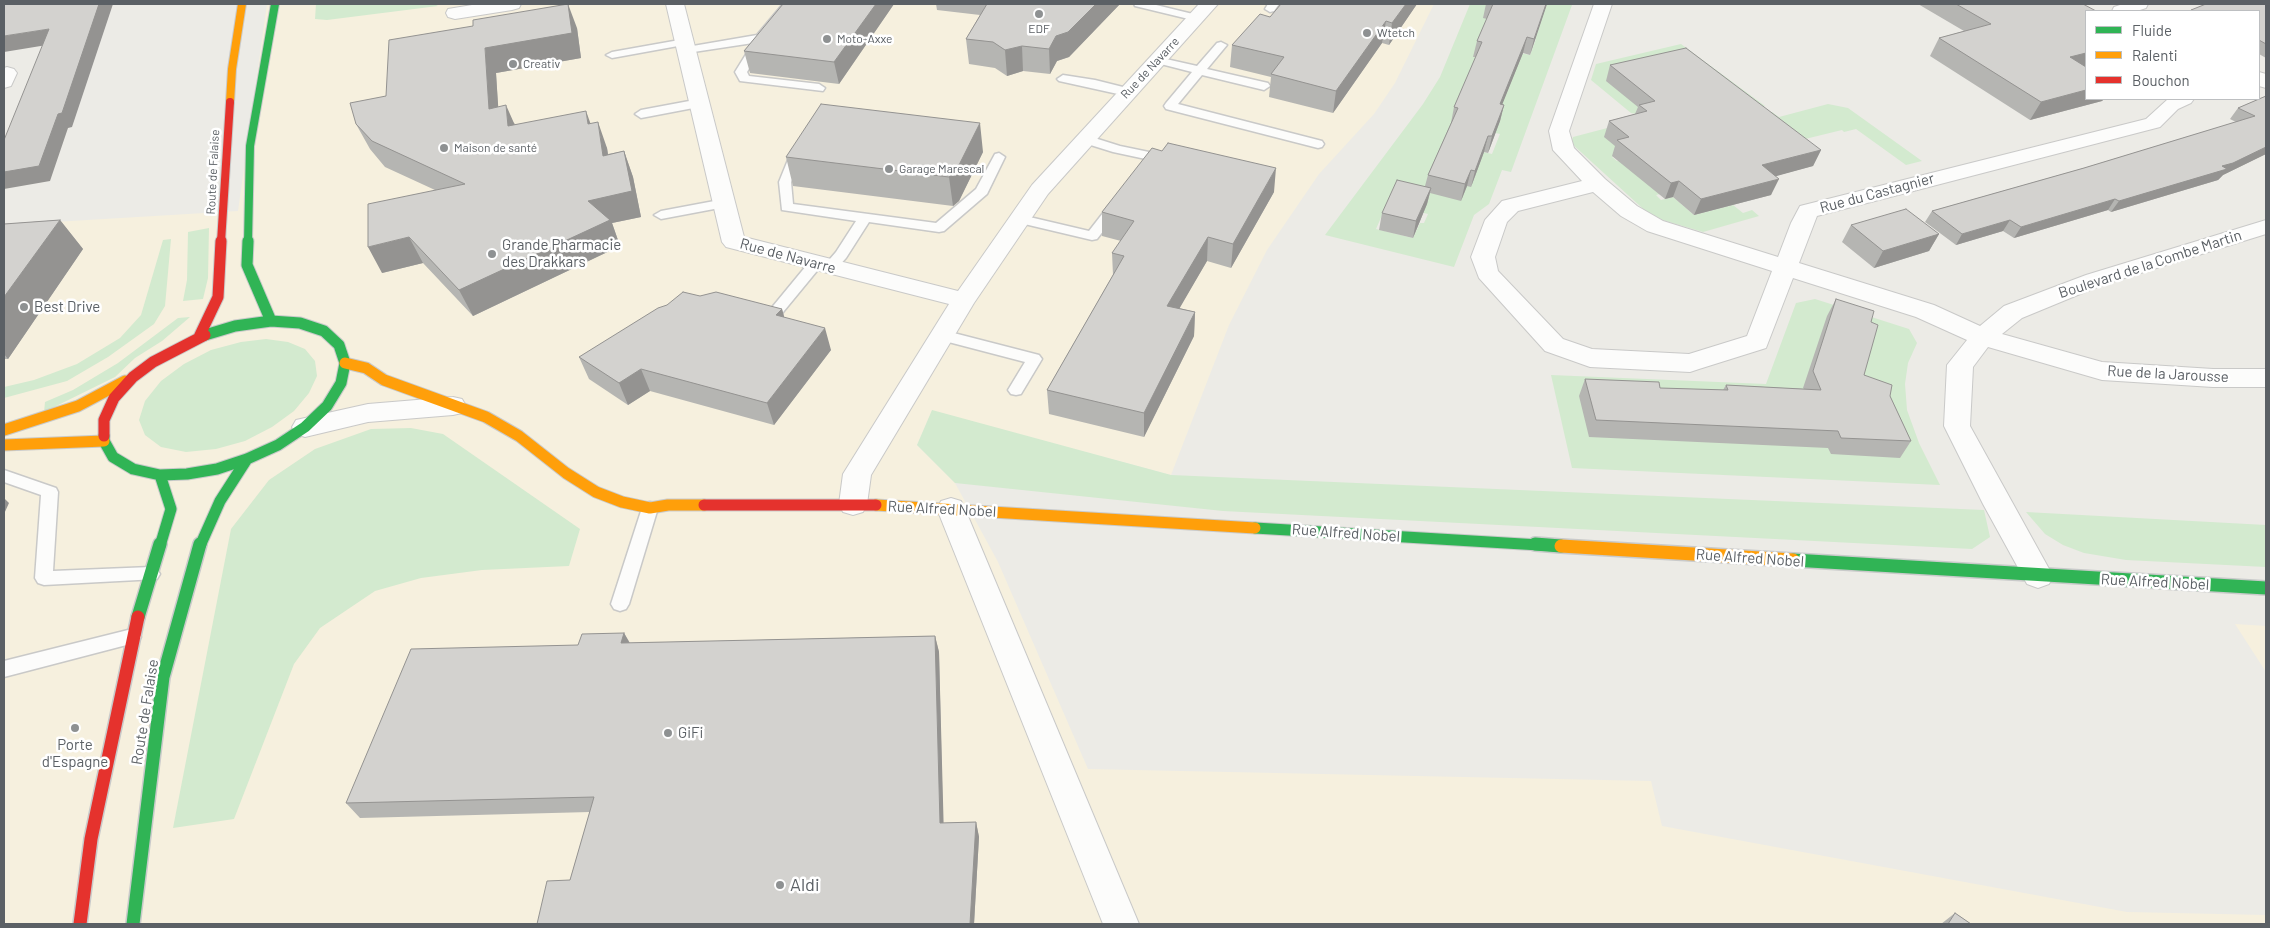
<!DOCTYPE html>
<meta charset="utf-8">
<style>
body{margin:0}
#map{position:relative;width:2270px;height:928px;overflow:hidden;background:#ecebe6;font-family:Barlow,sans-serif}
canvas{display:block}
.frame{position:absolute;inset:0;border:5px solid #5b6065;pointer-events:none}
.legend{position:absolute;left:2085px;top:10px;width:175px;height:90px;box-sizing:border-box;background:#fff;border:1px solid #bdbfc1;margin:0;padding:6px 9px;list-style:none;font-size:15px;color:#5b6065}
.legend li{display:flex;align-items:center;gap:10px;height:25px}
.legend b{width:25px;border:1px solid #bdbfc1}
</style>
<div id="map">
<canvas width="2270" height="928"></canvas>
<div class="frame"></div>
<ul class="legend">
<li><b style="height:6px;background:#30b455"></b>Fluide</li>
<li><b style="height:6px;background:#ff9f0a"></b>Ralenti</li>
<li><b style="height:6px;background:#e5322d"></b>Bouchon</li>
</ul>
</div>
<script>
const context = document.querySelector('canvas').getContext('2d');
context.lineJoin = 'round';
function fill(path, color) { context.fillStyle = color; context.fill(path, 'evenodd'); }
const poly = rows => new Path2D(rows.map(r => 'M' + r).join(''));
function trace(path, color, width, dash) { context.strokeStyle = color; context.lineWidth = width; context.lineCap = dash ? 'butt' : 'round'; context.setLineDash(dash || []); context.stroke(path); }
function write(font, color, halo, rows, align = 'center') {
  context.font = font + ' Barlow,sans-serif'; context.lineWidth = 5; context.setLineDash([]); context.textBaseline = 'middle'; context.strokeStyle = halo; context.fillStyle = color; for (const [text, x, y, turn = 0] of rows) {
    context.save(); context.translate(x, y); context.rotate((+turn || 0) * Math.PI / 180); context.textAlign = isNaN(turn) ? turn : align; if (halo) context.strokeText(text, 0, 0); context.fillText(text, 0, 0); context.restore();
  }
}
const commercial = poly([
 [267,4,1434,4,1395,83,1374,114,1319,174,1267,250,1229,325,1171,475,932,411,917,445,955,483,998,562,1088,769,1651,781,1662,826,2127,912,2266,915,2266,924,4,924,4,225,238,211],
 [2235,624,2266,626,2266,672]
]);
const green = poly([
 [316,4,434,4,438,6,327,20,315,19],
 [1470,4,1572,5,1511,172,1502,170,1489,204,1474,215,1454,267,1325,235,1423,104,1440,77],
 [1486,29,1536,39,1530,55,1510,51,1507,64,1474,57],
 [1465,126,1500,134,1492,154,1456,146],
 [1387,204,1428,214,1424,223,1420,223,1413,238,1376,229],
 [1681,44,1765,106,1743,112,1672,120,1631,113,1591,80,1596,64],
 [1828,104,1848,108,1922,161,1906,165,1856,129,1844,132,1842,130,1797,141,1716,126,1772,112,1779,117],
 [1634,121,1623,153,1612,157,1617,161,1628,158,1668,192,1656,195,1661,200,1673,197,1694,215,1733,205,1743,213,1752,210,1759,216,1703,232,1652,217,1571,143,1573,137],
 [209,228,208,278,203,299,183,301,187,280,188,232],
 [171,239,165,306,154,324,108,357,67,381,4,398,4,387,34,380,77,364,120,338,141,315,163,240],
 [1815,299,1909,329,1917,343,1908,363,1905,384,1907,410,1919,443,1940,485,1572,468,1551,375,1766,384,1796,303],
 [190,317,162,341,135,358,115,377,44,412,45,402,73,390,118,363,178,318],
 [266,339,288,342,305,349,315,361,317,376,309,393,294,411,272,427,245,441,216,449,186,452,161,447,145,435,139,420,145,401,161,381,184,364,211,350,241,342],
 [932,410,1171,475,1984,510,1990,537,1972,549,1223,511,955,483,917,445],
 [411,428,443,434,580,529,569,566,482,570,421,578,375,591,320,628,294,664,234,819,173,828,231,529,269,480,315,449,371,429],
 [2026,512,2266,525,2266,567,2126,560,2084,553,2063,545,2045,534]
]);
const lane = poly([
 [783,4,794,4,765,40,758,42,763,45,747,72,749,76,819,84,825,88,823,91,740,81,735,72,753,43,687,53,681,50,687,47,757,35,783,4],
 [1134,4,1152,4,1201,16,1203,18,1197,21,1135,6,1134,4],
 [1268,4,1279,4,1274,11,1270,12,1265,9,1268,4],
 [685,39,691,42,689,44,612,58,606,55,612,52,685,39],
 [1221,42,1227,45,1207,69,1268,83,1270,86,1264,90,1202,75,1178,104,1322,141,1324,144,1322,147,1318,148,1166,109,1164,106,1166,103,1192,72,1153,62,1153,58,1157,57,1197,66,1217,43,1221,42],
 [1063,75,1095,80,1131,89,1133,92,1127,96,1059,81,1057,79,1063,75],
 [700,99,704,100,706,103,704,106,641,118,635,114,641,110,700,99],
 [1085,135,1120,146,1173,157,1175,160,1169,164,1113,152,1081,142,1079,139,1081,136,1085,135],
 [798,146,804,150,791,182,793,204,936,223,976,189,995,154,999,153,1005,157,987,194,944,231,939,232,869,222,846,258,835,270,830,271,823,267,836,252,856,221,782,210,779,182,792,150,798,146],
 [725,199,730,200,732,203,730,206,661,219,654,215,661,211,725,199],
 [1115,203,1122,207,1097,239,1092,240,1016,222,1014,219,1021,215,1089,231,1110,204,1115,203],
 [816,259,823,263,821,266,779,317,769,317,767,314,769,311,811,260,816,259],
 [942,330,1039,355,1042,359,1021,394,1016,395,1011,394,1008,390,1025,362,937,339,935,335,942,330],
 [4,470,56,488,58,492,53,571,151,567,157,569,160,574,157,579,44,585,38,583,35,578,41,495,4,482,4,470],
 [650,502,656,503,658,508,629,604,626,609,620,611,614,609,611,604,642,508,644,503,650,502],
 [132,629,138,632,141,637,138,642,4,677,4,661,132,629]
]);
const street = poly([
 [478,4,521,4,519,8,512,10,455,19,448,17,446,13,448,9,478,4],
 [666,4,684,4,744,237,958,291,1032,185,1199,4,1218,4,1048,194,974,303,871,475,867,504,863,512,853,515,843,512,839,504,843,474,949,304,726,247,722,242,666,4],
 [1594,4,1612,4,1569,131,1574,148,1605,179,1637,206,1663,221,1778,257,1791,223,1800,206,2146,119,2168,99,2194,99,2191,103,2178,109,2160,127,1817,216,1799,263,1934,305,1980,326,2004,306,2086,275,2266,220,2266,234,2102,285,2022,318,2002,334,2102,362,2213,369,2266,369,2266,387,2213,387,2102,380,1988,347,1973,367,1970,426,2053,576,2049,584,2038,588,2027,584,1983,504,1944,426,1947,365,1967,340,1916,317,1793,278,1766,348,1699,369,1690,372,1590,367,1545,351,1479,278,1471,257,1485,220,1502,201,1582,181,1553,150,1549,131,1594,4],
 [1593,192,1621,216,1647,231,1772,271,1747,336,1689,354,1592,349,1563,339,1498,271,1495,257,1507,222,1518,211,1593,192],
 [2123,4,2148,4,2146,8,2137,11,2112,11,2114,7,2123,4],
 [7,67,14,69,17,73,11,86,4,88,4,68,7,67],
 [2259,72,2266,74,2266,88,2259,86,2259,72],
 [453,397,462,399,466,406,462,413,453,415,368,422,305,437,296,434,292,427,296,420,368,404,453,397],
 [951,498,961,501,965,509,1139,924,1103,924,937,509,941,501,951,498]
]);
const fastFar2 = poly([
 [248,242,250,146,275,4]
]);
const fastFar1 = poly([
 [248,241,247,265,271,321],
 [205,335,235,326,271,321],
 [104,436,104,441,113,457,133,469,160,475,187,474,217,469,247,459,278,445,305,427,327,406,341,383,345,363,339,345,324,331,300,323,271,321],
 [1255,528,1556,546],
 [160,546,171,509,160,475],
 [200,546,220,501,247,459]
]);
const fast = poly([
 [1535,544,1561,546],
 [1793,560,2266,588],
 [138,617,160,544],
 [133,924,163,677,200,544]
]);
const slowFar2 = poly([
 [230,102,232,69,242,4]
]);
const slowFar1 = poly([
 [345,363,366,368,384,380,486,417,519,436,566,473,596,492,622,502,650,508,668,505,704,505],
 [4,430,78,406,125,381],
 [4,445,104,441],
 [876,505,1255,528]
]);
const slow = poly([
 [1561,546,1793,560]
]);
const jamFar2 = poly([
 [221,242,230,102]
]);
const jamFar1 = poly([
 [199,337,218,297,221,241],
 [104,436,104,420,114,398,133,377,153,362,205,335],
 [704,505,876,505]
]);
const jam = poly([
 [80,924,91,839,138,617]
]);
const wall = poly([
 [783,4,894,4,839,84,750,73,744,51],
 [936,4,1120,4,1069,57,1057,61,1050,74,1023,71,1007,76,995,68,969,64,966,39,980,15,937,10],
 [1281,4,1417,4,1389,45,1382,43,1333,113,1269,97,1271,77,1230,67,1232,45,1270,17],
 [1486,4,1547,4,1530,55,1523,53,1502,104,1504,105,1500,121,1488,153,1484,152,1471,187,1467,186,1461,201,1430,193,1427,204,1413,238,1379,230,1382,213,1425,186,1428,175,1451,123,1454,107,1476,57,1473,57,1477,41,1487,19,1483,18],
 [1918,4,2083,4,2086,11,2086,99,2104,99,2102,101,2030,120,1930,56,1939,38,1964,31],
 [2266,4,2266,58,2259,54,2259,11,2190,11,2191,10],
 [577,28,581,58,496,73,498,107,515,124,591,124,607,148,608,154,624,151,633,177,641,217,612,223,620,246,473,316,423,263,382,273,435,190,385,167,370,149,356,124,386,96],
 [1610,65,1821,150,1813,166,1775,176,1771,195,1694,215,1673,197,1665,199,1612,156,1615,146,1604,137,1609,121,1635,114,1638,107,1606,81],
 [2266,96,2266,154,2223,175,2218,180,2111,212,2108,210,2014,238,2003,231,1956,245,1925,222,1932,211,2084,168,2236,122,2230,119,2238,108],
 [983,152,959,201,953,206,793,186,786,157],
 [1274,192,1231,268,1207,261,1179,308,1195,312,1194,336,1144,437,1049,414,1047,390,1113,275,1112,253,1121,241,1102,236,1102,212],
 [60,220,83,249,8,359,4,359,4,224],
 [1851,225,1939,234,1929,251,1874,268,1842,242],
 [700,296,782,309,784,317,831,350,774,425,650,391,628,405,589,379,579,357],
 [1836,299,1871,322,1864,375,1890,396,1911,441,1900,458,1831,454,1828,448,1589,437,1579,396,1585,379,1660,388,1723,390,1726,385,1804,389,1803,388,1827,316],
 [624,633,630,643,935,636,939,652,943,823,976,822,979,837,974,924,537,924,570,880,590,812,360,818,346,803,578,645],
 [1955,913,1971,924,1941,924]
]);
const shadedWall = poly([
 [99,4,113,4,72,127,68,128,50,181,4,189,4,172],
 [568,4,577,28,581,58,496,73,500,134,489,109,485,48],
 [876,4,894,4,839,84,834,62],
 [1096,4,1120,4,1069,57,1057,61,1050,74,1049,49,1056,36],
 [1406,4,1417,4,1389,45,1392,23],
 [1546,4,1547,4,1530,55,1534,39],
 [1386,21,1382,43,1333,113,1336,91],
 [49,29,59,43,4,52,4,36],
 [1527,37,1523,53,1496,120,1500,104],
 [1022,46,1023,71,1007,76,1005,50],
 [2086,53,2086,68,2070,57],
 [2086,90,2086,99,2104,99,2102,101,2030,120,2041,102],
 [506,105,517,130,508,126],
 [1504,105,1500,121,1488,153,1492,136],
 [586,111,595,136,588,124],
 [598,122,607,148,612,181,603,156],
 [980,123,983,152,959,201,953,206,949,177],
 [1488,136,1484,152,1471,187,1475,171],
 [2266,147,2266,154,2223,175,2218,180,2111,212,2119,201,2222,166],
 [1821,150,1813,166,1755,182,1762,165],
 [624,151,633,177,641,217,612,223,620,246,473,316,459,290,588,201],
 [1276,168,1274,192,1231,268,1233,244],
 [1471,170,1467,186,1461,201,1465,184],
 [1779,179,1771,195,1694,215,1701,199],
 [1679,181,1673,197,1665,199,1671,183],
 [1431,188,1427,204,1413,238,1416,221],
 [2115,199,2108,210,2014,238,2021,227],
 [60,220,83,249,8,359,4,354,4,297],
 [2010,220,2003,231,1956,245,1962,234],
 [1939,234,1929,251,1874,268,1883,251],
 [409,237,423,263,382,273,368,247],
 [1208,237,1207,261,1167,330,1167,306],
 [782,309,788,331,776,315],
 [1195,312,1194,336,1144,437,1144,413],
 [825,328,831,350,774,425,767,403],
 [641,369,650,391,628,405,619,383],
 [4,498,9,503,4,514],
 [624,633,633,649,621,643],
 [935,636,939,652,944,838,940,823],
 [976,822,979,837,974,924,970,924]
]);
const building = poly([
 [4,4,99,4,62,113,58,114,39,166,4,172,4,140,49,29,4,36,4,4],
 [568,4,572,33,485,48,489,109,506,105,508,126,586,111,588,124,598,122,603,156,624,151,632,191,588,201,610,220,459,290,409,237,368,247,368,204,465,184,372,141,356,124,350,103,386,96,389,40,473,26,473,20,568,4],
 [783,4,876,4,834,62,744,51,783,4],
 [987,4,1096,4,1068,32,1056,36,1049,49,1022,46,1005,50,993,42,966,39,987,4],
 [1281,4,1406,4,1392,23,1386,21,1336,91,1271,74,1284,57,1232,45,1260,14,1270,17,1281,4],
 [1493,4,1546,4,1534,39,1527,37,1500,104,1504,105,1492,136,1488,136,1475,171,1471,170,1465,184,1428,175,1458,108,1454,107,1482,42,1477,41,1493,4],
 [1956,4,2083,4,2096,11,2086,11,2086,53,2070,57,2086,67,2086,90,2041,102,1939,38,1991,24,1956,4],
 [2206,4,2266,4,2266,44,2259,40,2259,11,2194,11,2191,10,2206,4],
 [1686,48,1821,150,1762,165,1779,179,1701,199,1679,181,1671,183,1617,140,1629,137,1609,121,1647,111,1639,105,1655,101,1610,65,1686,48],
 [2266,96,2266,147,2233,163,2222,166,2227,169,2119,201,2115,199,2021,227,2010,220,1962,234,1932,211,2084,168,2255,116,2238,108,2266,96],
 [821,104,980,123,956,171,949,177,786,157,821,104],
 [1168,143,1276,168,1233,244,1208,237,1167,306,1195,312,1144,413,1047,390,1124,256,1112,253,1134,221,1102,212,1152,148,1162,151,1168,143],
 [1397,180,1431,188,1416,221,1382,213,1397,180],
 [1906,209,1939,234,1883,251,1851,225,1906,209],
 [60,220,4,297,4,224,60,220],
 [683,292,700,296,716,292,782,309,776,315,825,328,767,403,641,369,619,383,579,357,658,308,667,305,683,292],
 [1836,299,1874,311,1871,322,1878,325,1864,375,1892,385,1890,396,1911,441,1841,438,1838,431,1596,420,1585,379,1659,382,1660,388,1728,390,1726,385,1821,390,1813,371,1836,299],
 [624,633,621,643,935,636,940,823,976,822,970,924,537,924,547,881,570,880,594,797,346,803,411,649,578,645,582,634,624,633],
 [1955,913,1971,924,1948,924,1955,913]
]);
const markers = [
 [1039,14,5,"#8e9192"],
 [1367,33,5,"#8e9192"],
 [827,39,5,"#8e9192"],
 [513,64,5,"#8e9192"],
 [444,148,5,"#8e9192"],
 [889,169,5,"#8e9192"],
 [492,254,5,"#8e9192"],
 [24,307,5,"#8e9192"],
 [75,728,5,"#8e9192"],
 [668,733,5,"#8e9192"],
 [780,885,5,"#8e9192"]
];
const farPoinames = [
 ["EDF",1039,29,"center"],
 ["Wtetch",1377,33],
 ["Moto-Axxe",837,39],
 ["Creativ",523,64],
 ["Maison de santé",454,148],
 ["Garage Marescal",899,169]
];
const farStreetnames = [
 ["Rue de Navarre",1150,68,-47],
 ["Route de Falaise",213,172,-87]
];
const streetNames = [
 ["Rue du Castagnier",1877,193,-15],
 ["Rue de Navarre",788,256,15],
 ["Boulevard de la Combe Martin",2150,264,-18],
 ["Rue de la Jarousse",2168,374,3],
 ["Rue Alfred Nobel",942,509,3],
 ["Rue Alfred Nobel",1346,533,4],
 ["Rue Alfred Nobel",1750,558,4],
 ["Rue Alfred Nobel",2155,582,3],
 ["Route de Falaise",145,712,-81]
];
const poiNames = [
 ["Grande Pharmacie",502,245],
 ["des Drakkars",502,262],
 ["Best Drive",34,307],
 ["GiFi",678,733],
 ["Porte",75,745,"center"],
 ["d'Espagne",75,762,"center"]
];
const nearPoinames = [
 ["Aldi",790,885]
];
fill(commercial, '#f6f0de');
fill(green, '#d3eacf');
trace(lane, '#c9c9c8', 3);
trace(street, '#c9c9c8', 2);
trace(fastFar2, '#c9caca', 10);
trace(fastFar1, '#c9caca', 13);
trace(fast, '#c9caca', 16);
trace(slowFar2, '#c9caca', 10);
trace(slowFar1, '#c9caca', 13);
trace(slow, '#c9caca', 16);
trace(jamFar2, '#c9caca', 10);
trace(jamFar1, '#c9caca', 13);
trace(jam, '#c9caca', 16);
fill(lane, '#fcfcfb');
fill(street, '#fcfcfb');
trace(fastFar2, '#30b455', 8);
trace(fastFar1, '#30b455', 11);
trace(fast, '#30b455', 13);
trace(slowFar2, '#ff9f0a', 8);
trace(slowFar1, '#ff9f0a', 11);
trace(slow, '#ff9f0a', 13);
trace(jamFar2, '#e5322d', 8);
trace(jamFar1, '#e5322d', 11);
trace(jam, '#e5322d', 13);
fill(wall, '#b5b5b2');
fill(shadedWall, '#949391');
fill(building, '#d3d2cf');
trace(building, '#949391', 1);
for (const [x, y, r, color] of markers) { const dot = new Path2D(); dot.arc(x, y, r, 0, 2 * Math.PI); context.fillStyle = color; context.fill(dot); trace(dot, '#fff', 2); }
write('12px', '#5b6065', '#fff', farPoinames, 'left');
write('12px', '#5b6065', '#fff', farStreetnames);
write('15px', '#5b6065', '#fff', streetNames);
write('15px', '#5b6065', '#fff', poiNames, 'left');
write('18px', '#5b6065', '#fff', nearPoinames, 'left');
</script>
